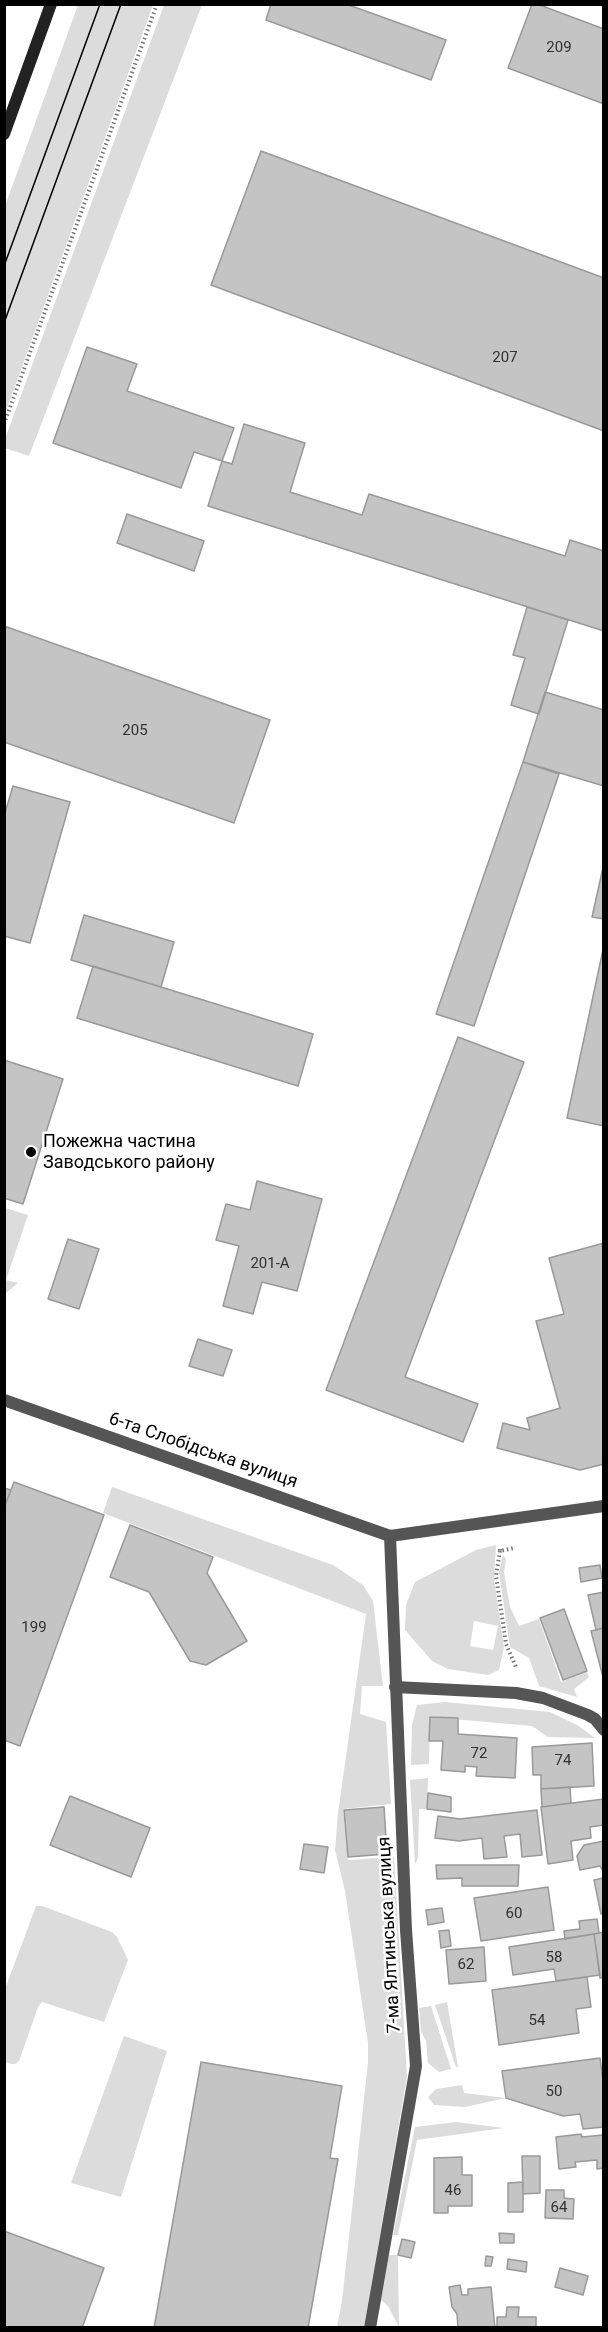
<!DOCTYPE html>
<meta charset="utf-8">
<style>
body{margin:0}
#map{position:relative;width:608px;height:2332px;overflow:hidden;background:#fff;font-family:Roboto,sans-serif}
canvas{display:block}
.frame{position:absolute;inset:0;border:6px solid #000;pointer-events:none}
</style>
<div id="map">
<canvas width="608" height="2332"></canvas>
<div class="frame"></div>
</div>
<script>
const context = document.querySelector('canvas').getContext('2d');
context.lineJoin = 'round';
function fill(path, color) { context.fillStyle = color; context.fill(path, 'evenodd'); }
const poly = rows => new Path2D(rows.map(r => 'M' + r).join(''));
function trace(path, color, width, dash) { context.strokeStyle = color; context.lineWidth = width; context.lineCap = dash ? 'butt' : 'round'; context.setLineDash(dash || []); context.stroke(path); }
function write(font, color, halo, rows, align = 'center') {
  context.font = font + ' Roboto,sans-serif'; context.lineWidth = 5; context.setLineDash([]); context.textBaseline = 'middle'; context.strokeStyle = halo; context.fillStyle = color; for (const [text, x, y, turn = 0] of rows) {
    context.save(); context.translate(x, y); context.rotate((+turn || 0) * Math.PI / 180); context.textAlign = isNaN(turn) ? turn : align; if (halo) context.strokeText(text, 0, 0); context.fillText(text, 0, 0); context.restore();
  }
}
const green = poly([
 [78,5,153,5,5,414,5,206],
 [164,5,202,5,29,456,5,448,5,439],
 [5,1208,28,1215,6,1280,18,1283,5,1294],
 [112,1487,333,1565,363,1585,373,1601,383,1686,362,1686,360,1714,386,1722,391,1804,343,1809,348,1860,394,1857,407,2077,364,2327,337,2327,342,2301,368,2062,368,2043,345,1891,335,1850,338,1813,366,1614,103,1513],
 [496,1545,494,1579,504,1647,499,1670,488,1675,448,1669,432,1661,405,1630,406,1605,415,1582,476,1550],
 [474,1621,498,1626,493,1650,470,1646],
 [503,1555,506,1559,504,1572,510,1607,519,1626,539,1619,561,1682,587,1672,589,1677,574,1689,577,1697,539,1686,529,1658,510,1647,499,1572],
 [445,1702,550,1712,577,1725,595,1738,548,1737,532,1726,430,1717,429,1764,411,1765,412,1725,417,1705],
 [428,1778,427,1809,419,1809,418,1858,415,1864,410,1780],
 [36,1906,42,1906,112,1932,117,1937,128,1960,104,2022,42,2002,38,2007,19,2061,15,2064,11,2064,5,2062,5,1989],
 [447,2002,458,2067,456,2067,435,2005],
 [431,2006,451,2069,439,2072,428,2063,426,2041,421,2031,419,2008],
 [124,2036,167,2051,121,2197,71,2183],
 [462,2085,464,2093,506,2098,465,2107,434,2105,428,2097,436,2089],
 [456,2122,504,2128,417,2140,398,2235,393,2235,415,2127],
 [389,2255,398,2255,399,2327,388,2306,381,2300]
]);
const building = poly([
 [271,4,346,4,446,40,431,80,266,20,271,4],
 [532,4,537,4,604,29,604,104,508,68,532,4],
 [261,151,604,278,604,431,211,285,261,151],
 [87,347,137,364,127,391,234,428,222,461,194,452,181,488,53,443,87,347],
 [244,424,305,443,290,492,362,515,369,494,565,556,570,540,604,551,604,631,208,506,222,461,232,464,244,424],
 [127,514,204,541,194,571,117,543,127,514],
 [527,607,568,620,539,714,511,705,525,658,513,655,527,607],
 [4,626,270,720,234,823,4,742,4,626],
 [545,692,604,710,604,786,523,762,545,692],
 [523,762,559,774,474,1026,436,1014,523,762],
 [13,786,70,802,30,943,4,936,4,816,13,786],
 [604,863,604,919,592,917,604,863],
 [84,915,174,942,161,987,71,960,84,915],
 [604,945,604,1126,567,1118,604,945],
 [93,966,313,1034,298,1086,77,1018,93,966],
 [458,1037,524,1062,405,1377,478,1404,463,1442,326,1390,458,1037],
 [4,1060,63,1079,23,1204,4,1198,4,1060],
 [257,1181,322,1199,297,1291,262,1282,253,1314,223,1306,239,1246,216,1240,226,1204,250,1210,257,1181],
 [68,1239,99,1249,79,1309,48,1299,68,1239],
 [604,1243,604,1464,580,1470,497,1448,503,1423,530,1430,527,1418,560,1408,536,1321,564,1314,549,1258,604,1243],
 [198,1339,232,1350,223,1376,189,1366,198,1339],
 [14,1482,104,1515,20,1746,4,1740,4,1508,14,1482],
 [4,1488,11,1490,4,1508,4,1488],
 [130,1525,213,1557,207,1573,247,1641,206,1665,190,1661,149,1592,110,1577,130,1525],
 [600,1565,602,1578,581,1582,579,1568,600,1565],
 [604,1592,604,1628,596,1630,588,1595,604,1592],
 [564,1609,587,1671,563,1680,540,1618,564,1609],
 [604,1628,604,1681,591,1631,604,1628],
 [430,1717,458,1718,458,1734,517,1738,515,1778,476,1776,477,1767,465,1766,465,1772,441,1770,443,1741,429,1741,430,1717],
 [592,1743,594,1786,541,1789,541,1775,533,1775,532,1747,592,1743],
 [570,1787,571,1803,542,1807,541,1789,570,1787],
 [428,1793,451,1797,451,1812,427,1809,428,1793],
 [70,1796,150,1828,131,1877,50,1845,70,1796],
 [604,1799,604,1825,590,1827,591,1838,571,1841,573,1860,548,1864,541,1807,604,1799],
 [384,1807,387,1854,348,1857,344,1810,384,1807],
 [537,1810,542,1855,522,1857,520,1834,504,1836,507,1857,484,1859,482,1838,459,1841,435,1838,438,1816,460,1819,537,1810],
 [604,1841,604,1873,600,1866,580,1870,577,1856,584,1845,604,1841],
 [304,1844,328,1847,324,1873,300,1869,304,1844],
 [436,1865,519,1865,518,1886,462,1886,462,1878,437,1879,436,1865],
 [604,1873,604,1914,601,1914,594,1880,603,1878,604,1873],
 [548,1887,554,1930,481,1941,474,1898,548,1887],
 [442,1908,444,1922,428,1925,426,1910,442,1908],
 [597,1919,599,1933,565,1939,564,1931,580,1929,579,1921,597,1919],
 [449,1930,451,1946,441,1948,439,1931,449,1930],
 [604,1932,604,1977,600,1978,594,1934,604,1932],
 [594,1934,600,1975,556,1981,554,1969,513,1975,509,1947,594,1934],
 [484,1947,486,1981,449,1984,446,1950,484,1947],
 [587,1977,591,2007,576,2009,579,2033,499,2045,492,1990,587,1977],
 [600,2058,604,2087,604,2127,583,2129,580,2114,563,2116,506,2098,502,2071,600,2058],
 [201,2062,342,2086,330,2158,338,2159,308,2328,154,2328,201,2062],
 [581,2134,582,2137,603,2135,604,2168,597,2169,597,2160,575,2162,576,2167,559,2169,556,2137,581,2134],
 [522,2156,540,2156,540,2193,523,2194,522,2156],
 [462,2157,462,2175,472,2175,472,2206,448,2206,448,2213,434,2213,434,2158,462,2157],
 [523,2182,523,2212,508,2212,508,2183,523,2182],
 [546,2190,564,2190,564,2198,574,2199,573,2219,545,2218,546,2190],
 [4,2231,104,2268,82,2328,4,2328,4,2231],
 [499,2233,514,2234,514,2243,500,2243,499,2233],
 [402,2239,415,2242,411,2258,398,2255,402,2239],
 [486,2256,493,2257,491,2266,485,2266,486,2256],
 [508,2259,527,2262,526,2272,507,2269,508,2259],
 [560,2268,588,2276,583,2295,555,2287,560,2268],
 [460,2285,462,2295,468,2295,468,2289,491,2287,495,2328,458,2328,457,2314,452,2307,449,2287,460,2285],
 [507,2307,519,2307,518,2317,536,2317,536,2328,497,2328,497,2317,506,2317,507,2307]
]);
const path = poly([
 [4,424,157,4],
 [500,1549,500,1551,514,1548],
 [500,1551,496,1576,506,1644,516,1667]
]);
const lane = poly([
 [395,1687,516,1693,543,1698,588,1715,595,1719,604,1730]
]);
const street = poly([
 [4,1400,390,1536,604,1506],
 [370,2328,416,2066,406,1930,390,1536]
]);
const secondary = poly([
 [4,134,51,4]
]);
const tram = poly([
 [4,266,100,4],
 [4,323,121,4]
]);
const markers = [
 [31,1152,6,"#000"]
];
const numberNames = [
 ["209",559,48],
 ["207",505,358],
 ["205",135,731],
 ["201-А",270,1264],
 ["199",34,1628],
 ["72",479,1754],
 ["74",563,1761],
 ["60",514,1914],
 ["58",554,1958],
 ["62",466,1965],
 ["54",537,2021],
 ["50",554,2092],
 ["46",453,2191],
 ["64",559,2208]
];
const poiNames = [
 ["Пожежна частина",43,1142],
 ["Заводського району",43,1163]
];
const streetNames = [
 ["6-та Слобідська вулиця",203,1451,19],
 ["7-ма Ялтинська вулиця",390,1935,-93]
];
fill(green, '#dcdcdc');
fill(building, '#c4c4c4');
trace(building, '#999', 1.5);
trace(path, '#777', 4, [1.5, 3]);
trace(lane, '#555', 12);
trace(street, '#555', 12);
trace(secondary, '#222', 12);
trace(tram, '#000', 1.5);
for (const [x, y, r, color] of markers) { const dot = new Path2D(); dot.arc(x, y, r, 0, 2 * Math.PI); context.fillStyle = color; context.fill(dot); trace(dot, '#fff', 2); }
write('15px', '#313131', null, numberNames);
write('18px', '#000', '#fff', poiNames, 'left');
write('18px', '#000', '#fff', streetNames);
</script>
